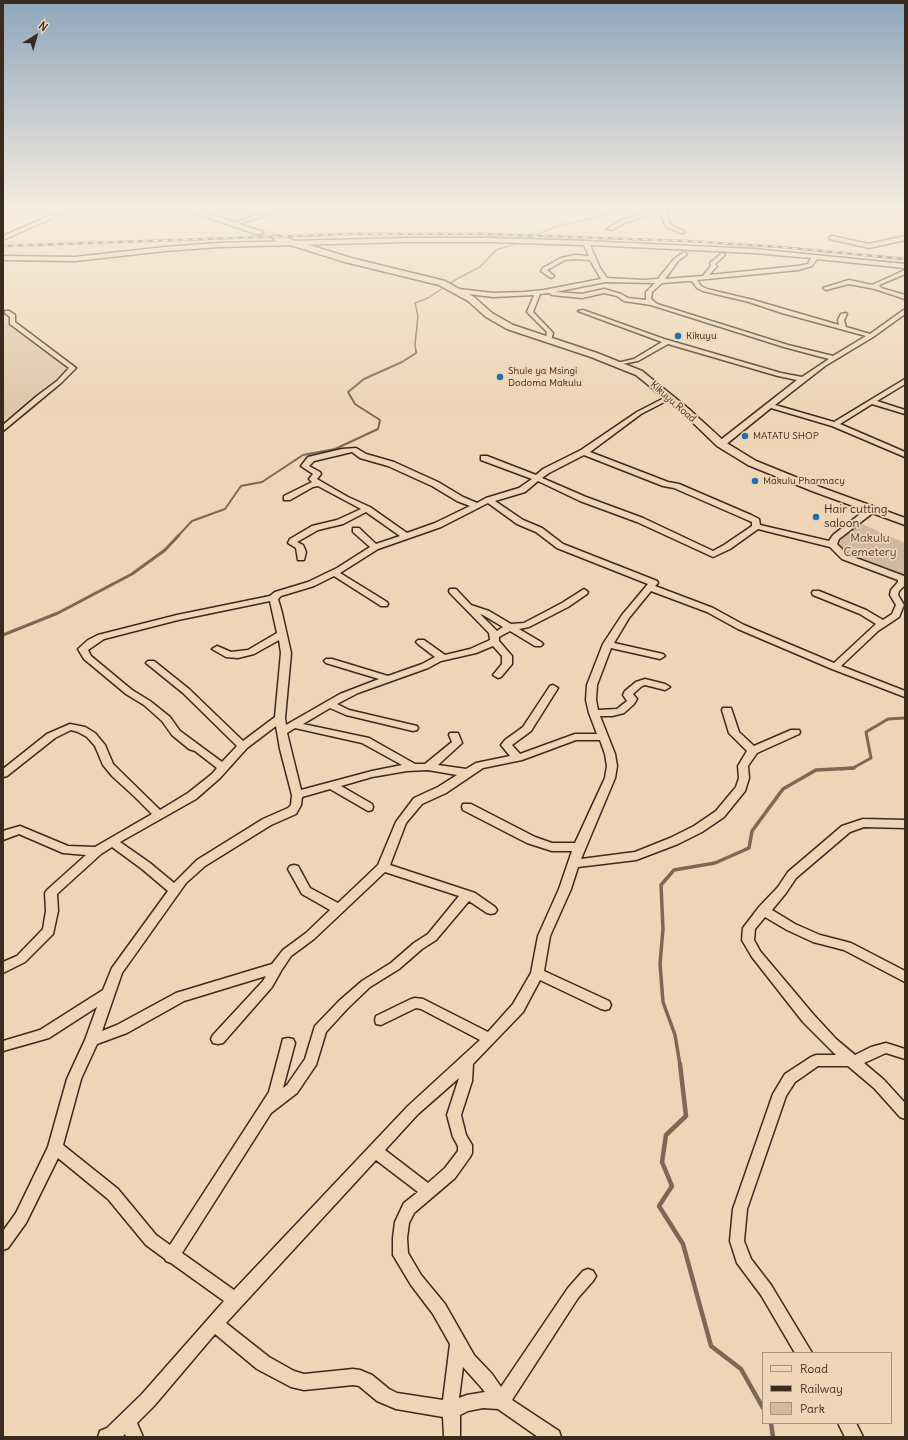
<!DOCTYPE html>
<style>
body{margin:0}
#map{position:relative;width:908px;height:1440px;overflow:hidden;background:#edd5b5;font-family:Delius,sans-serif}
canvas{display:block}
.frame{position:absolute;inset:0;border:4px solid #3b2a1e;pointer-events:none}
.legend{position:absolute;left:762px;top:1352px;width:130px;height:72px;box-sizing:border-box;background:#edd5b5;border:1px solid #a69179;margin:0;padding:5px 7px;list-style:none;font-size:12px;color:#3b2a1e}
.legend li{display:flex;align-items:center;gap:8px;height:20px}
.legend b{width:20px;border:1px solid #a69179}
.north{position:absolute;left:16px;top:16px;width:40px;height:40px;-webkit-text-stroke:3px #edd5b5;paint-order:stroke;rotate:37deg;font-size:11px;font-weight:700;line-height:16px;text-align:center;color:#3b2a1e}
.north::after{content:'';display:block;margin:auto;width:14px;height:18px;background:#3b2a1e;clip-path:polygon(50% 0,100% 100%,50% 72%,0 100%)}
</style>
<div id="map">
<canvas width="908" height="1440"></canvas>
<div class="frame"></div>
<ul class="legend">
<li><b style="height:5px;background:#edd5b5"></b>Road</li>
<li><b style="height:5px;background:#3b2a1e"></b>Railway</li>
<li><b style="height:11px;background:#d0b99c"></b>Park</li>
</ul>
<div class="north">N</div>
</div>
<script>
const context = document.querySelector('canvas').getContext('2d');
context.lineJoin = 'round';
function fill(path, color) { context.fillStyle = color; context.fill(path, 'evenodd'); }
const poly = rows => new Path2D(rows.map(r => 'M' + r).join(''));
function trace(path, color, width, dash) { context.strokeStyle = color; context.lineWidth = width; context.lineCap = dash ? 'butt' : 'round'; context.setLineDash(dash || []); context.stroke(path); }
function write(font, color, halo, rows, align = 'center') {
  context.font = font + ' Delius,sans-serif'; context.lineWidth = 3.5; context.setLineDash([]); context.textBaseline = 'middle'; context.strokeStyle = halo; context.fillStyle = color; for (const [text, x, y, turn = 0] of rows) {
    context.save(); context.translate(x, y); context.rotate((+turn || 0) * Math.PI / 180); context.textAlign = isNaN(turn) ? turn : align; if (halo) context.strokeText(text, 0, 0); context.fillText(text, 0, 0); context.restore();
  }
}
const built = poly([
 [3,320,69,368,3,422]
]);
const green = poly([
 [860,523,905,543,905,576,863,562,845,553,837,541,848,529]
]);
const streamFar4 = poly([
 [416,352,415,344,418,316,415,303,428,298,455,280,480,267,496,250,520,242,557,226,621,212,632,207]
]);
const streamFar3 = poly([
 [178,536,192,521,225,509,241,486,262,482,303,455,335,449,378,429,380,420,355,404,348,392,364,379,402,362,416,353,416,351]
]);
const streamFar2 = poly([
 [3,635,58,613,132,574,165,550,179,535],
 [841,769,853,768,871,758,866,732,888,719,905,718]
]);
const streamFar1 = poly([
 [680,1065,675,1035,663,1002,660,964,663,929,661,885,674,870,715,863,749,848,752,831,783,789,816,770,854,768]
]);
const stream = poly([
 [680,1064,686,1116,666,1135,662,1162,672,1186,659,1206,683,1244,711,1346,741,1369,763,1408],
 [771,1423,773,1437]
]);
const secondaryTunnel = poly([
 [259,232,277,238]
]);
const minor = poly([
 [70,207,77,207,3,240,3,236,70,207],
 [283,207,292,207,235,225,230,224,283,207],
 [654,207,660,207,646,216,624,223,612,230,607,229,620,221,642,214,654,207],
 [665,207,670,207,667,212,669,222,671,225,684,231,684,233,680,233,667,227,664,223,661,212,665,207],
 [832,236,869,244,905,236,905,240,869,248,830,239,830,237,832,236],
 [407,238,489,238,586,241,754,249,905,264,905,268,817,259,812,266,798,270,697,280,701,286,707,289,753,300,839,325,838,320,841,314,846,313,847,314,844,320,846,327,870,334,905,309,905,314,873,337,825,366,775,405,834,422,905,379,905,384,877,401,905,410,905,414,872,404,840,424,905,452,905,457,832,426,771,408,724,446,718,446,718,442,797,380,778,376,668,344,638,361,617,365,617,363,634,359,662,342,578,311,583,310,664,339,781,373,802,377,829,359,784,347,651,305,624,301,617,296,604,293,582,298,552,295,549,293,540,294,533,312,553,333,551,340,548,342,545,340,547,333,546,331,527,312,534,295,493,297,459,293,456,291,459,289,493,293,525,292,544,290,601,279,590,260,575,259,565,260,547,270,554,276,551,278,541,271,543,268,561,258,575,255,589,256,584,245,489,242,407,242,219,247,165,251,75,261,3,260,3,256,75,257,165,247,219,243,407,238],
 [590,245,754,253,811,258,808,264,798,266,709,275,717,266,715,264,725,255,722,253,710,263,711,266,703,276,665,279,678,261,686,255,686,253,684,252,674,259,658,279,644,280,607,278,600,268,590,245],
 [689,281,692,281,697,288,703,291,749,302,782,313,866,336,833,356,788,345,657,304,651,299,652,292,662,283,689,281],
 [605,282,655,283,646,292,646,300,628,298,621,294,604,289,582,294,555,292,605,282],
 [905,270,905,274,879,285,881,288,905,295,905,299,875,289,849,284,826,290,823,288,849,280,872,285,905,270],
 [5,311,9,311,15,315,15,322,76,368,61,383,3,431,3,425,37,396,57,381,69,368,10,324,10,317,5,313,5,311],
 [670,395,673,397,672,398,641,414,590,452,668,482,679,484,751,515,759,519,760,525,829,541,833,535,868,508,874,508,874,512,839,539,837,544,848,555,904,576,905,585,899,591,898,595,904,605,899,617,878,631,841,666,905,691,905,697,832,669,738,629,707,612,651,591,629,618,614,643,663,654,665,656,660,659,611,648,597,685,596,700,598,710,617,709,627,701,623,695,625,691,636,682,645,679,665,684,670,687,665,690,645,685,642,686,633,694,637,699,634,704,624,713,612,716,600,716,615,754,617,766,615,778,581,859,635,852,670,838,694,826,716,811,736,787,739,778,738,766,747,751,729,733,722,710,723,708,731,708,739,732,754,746,791,730,799,730,800,732,799,734,757,753,748,766,749,778,745,791,724,817,702,832,678,844,636,860,578,867,571,889,550,936,544,971,609,1001,611,1005,609,1009,605,1010,601,1009,540,980,523,1012,473,1064,472,1081,461,1115,466,1135,472,1145,472,1153,470,1157,455,1178,414,1213,409,1223,407,1238,408,1253,421,1275,445,1304,474,1355,492,1374,501,1387,568,1288,583,1271,588,1269,593,1271,596,1276,593,1281,578,1298,512,1400,559,1431,561,1437,538,1437,498,1409,483,1408,468,1411,460,1415,460,1437,444,1437,443,1417,396,1409,377,1401,359,1386,353,1385,304,1390,291,1387,257,1369,215,1334,154,1406,137,1423,143,1437,126,1437,125,1434,122,1437,98,1437,100,1431,107,1428,142,1394,224,1301,171,1263,166,1261,165,1259,146,1245,108,1199,58,1158,26,1223,8,1248,3,1250,3,1231,16,1213,48,1147,67,1079,85,1040,97,1007,49,1038,3,1051,3,1041,40,1030,103,990,112,968,168,891,142,869,112,847,101,854,57,894,58,911,53,934,25,962,3,973,3,962,17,956,43,929,46,911,45,893,47,890,86,855,63,853,19,834,3,840,3,831,20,826,68,846,95,847,152,814,135,797,112,776,103,765,95,746,87,737,78,732,71,730,55,738,7,776,3,777,3,769,47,734,70,724,85,727,95,733,105,745,113,764,160,810,188,793,212,774,217,768,195,751,189,749,172,735,162,721,144,705,126,694,84,659,78,649,88,640,98,635,177,615,270,596,275,592,308,582,337,568,370,547,353,532,353,528,359,528,376,544,400,536,366,512,343,524,318,530,297,542,303,545,306,552,304,560,298,560,296,548,288,543,290,539,312,526,337,520,361,509,318,486,313,487,290,500,284,500,284,496,312,482,309,479,313,474,301,466,308,457,342,449,356,448,366,454,394,462,438,482,463,497,477,503,486,498,519,488,532,479,481,460,481,456,487,456,536,475,543,469,581,450,637,412,670,395],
 [352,452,360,458,388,466,432,486,457,501,470,506,435,523,407,533,370,507,348,497,322,482,317,479,321,474,320,472,309,466,314,461,352,452],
 [584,455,663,486,674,488,745,519,752,522,752,526,724,545,713,551,643,518,586,497,542,478,549,473,584,455],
 [538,481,580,501,637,522,713,557,730,549,758,529,830,547,842,559,898,580,898,582,891,590,890,595,896,605,892,614,883,620,866,610,819,591,813,591,812,593,813,595,860,614,876,624,834,663,744,625,713,608,655,586,658,583,657,581,563,544,542,528,523,520,495,501,525,492,538,481],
 [488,503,517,524,536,532,557,548,648,584,622,615,603,644,587,685,586,700,589,713,597,734,575,734,520,754,512,745,531,731,558,688,553,685,550,686,523,727,505,740,501,745,510,756,476,763,466,769,438,765,462,743,458,733,450,733,449,735,452,742,425,764,415,764,369,738,303,724,330,708,346,715,413,731,417,730,418,728,417,726,349,710,337,704,358,693,428,668,441,661,476,653,493,646,502,656,502,664,493,675,498,678,501,677,512,664,512,656,499,641,499,637,510,631,535,646,541,646,543,644,541,642,519,629,529,627,568,607,587,594,588,592,584,589,562,603,524,623,511,624,489,611,471,605,456,589,450,589,449,591,450,593,489,633,490,640,470,649,445,655,424,640,418,640,416,642,418,644,435,657,422,664,388,676,332,659,326,659,324,661,326,663,379,679,340,694,286,725,285,718,291,653,282,613,278,599,281,596,314,586,334,576,381,606,387,606,388,604,387,602,340,573,378,549,441,527,488,503],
 [270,601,277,633,248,650,231,652,217,646,212,649,226,657,238,658,254,654,279,640,281,653,275,717,243,741,189,689,154,661,148,661,146,663,183,693,237,746,222,762,180,731,170,717,150,701,132,690,91,656,88,650,104,639,178,620,270,601],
 [480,614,483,615,503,627,497,631,480,614],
 [276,726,280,749,292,795,291,805,288,808,263,819,197,860,174,883,150,863,120,842,196,799,220,778,247,748,276,726],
 [295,728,362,743,402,765,372,771,301,790,287,733,295,728],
 [576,740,600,740,605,754,607,766,605,778,575,843,552,843,535,837,471,804,463,804,462,807,463,810,527,843,552,851,572,851,559,889,538,936,531,973,513,1004,488,1032,423,999,415,998,411,999,376,1016,375,1020,376,1024,381,1025,416,1008,421,1009,480,1040,408,1106,234,1290,182,1253,271,1113,297,1093,316,1065,326,1032,347,1009,370,987,399,969,422,949,436,940,469,901,487,913,491,914,495,913,497,910,495,907,475,893,390,865,406,823,422,804,446,793,483,768,522,760,576,740],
 [428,770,457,775,438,787,414,798,396,822,378,865,338,903,310,888,298,866,294,865,290,866,288,869,302,894,330,910,306,933,283,950,272,964,176,993,117,1025,102,1031,122,973,186,883,205,866,271,825,296,814,301,805,302,797,330,789,368,811,372,810,373,807,372,804,341,786,372,777,407,771,428,770],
 [385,872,459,896,428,934,414,943,391,963,362,981,339,1001,315,1026,305,1059,287,1085,283,1088,295,1043,293,1039,288,1038,283,1039,269,1092,170,1245,156,1235,118,1189,63,1145,81,1079,97,1044,127,1033,184,1001,266,976,263,981,213,1035,211,1039,213,1043,218,1044,223,1043,272,987,281,971,291,956,314,939,385,872],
 [459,1078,447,1115,453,1137,458,1146,458,1151,445,1168,428,1183,385,1150,418,1114,459,1078],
 [376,1160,418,1192,404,1203,395,1222,393,1238,393,1255,411,1285,433,1314,450,1344,443,1400,397,1393,389,1389,372,1375,360,1370,353,1369,304,1374,294,1371,269,1357,226,1323,376,1160],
 [463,1367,480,1386,485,1392,467,1395,459,1398,463,1367],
 [863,819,905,820,905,828,864,827,850,832,796,878,786,893,772,910,795,924,820,935,851,943,905,971,905,982,844,950,813,942,787,930,765,917,755,929,754,940,760,951,813,1014,836,1039,855,1055,871,1047,886,1043,905,1049,905,1059,886,1053,864,1063,884,1080,905,1103,905,1119,900,1117,874,1088,848,1066,818,1066,795,1082,786,1096,747,1209,744,1241,751,1259,771,1285,812,1353,795,1353,761,1295,737,1263,730,1241,733,1209,773,1094,785,1074,811,1057,816,1055,836,1055,803,1022,752,957,742,940,743,928,759,907,778,887,788,872,842,826,863,819],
 [838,1423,856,1423,863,1437,845,1437,838,1423]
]);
const secondary = poly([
 [178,207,189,207,263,232,262,234,256,234,178,207],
 [274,236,280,236,351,258,445,281,474,297,492,313,513,325,597,353,642,371,690,410,725,442,756,461,820,487,905,518,905,525,812,491,748,465,717,446,684,414,636,375,591,357,507,329,486,317,468,301,439,285,345,262,274,240,274,236]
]);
const rail = poly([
 [3,246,350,234,485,234,687,241,780,247,905,259]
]);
const markers = [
 [678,336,4,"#1f6fb2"],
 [500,377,4,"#1f6fb2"],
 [745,436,4,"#1f6fb2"],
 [755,481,4,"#1f6fb2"],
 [816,517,4,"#1f6fb2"]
];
const farPoinames = [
 ["Kikuyu",686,336],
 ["Shule ya Msingi",508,371],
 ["Dodoma Makulu",508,383],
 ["MATATU SHOP",753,436],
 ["Makulu Pharmacy",763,481]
];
const farStreetnames = [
 ["Kikuyu Road",673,402,41]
];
const poiNames = [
 ["Hair cutting",824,510],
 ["saloon",824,524]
];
const parkNames = [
 ["Makulu",870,539],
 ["Cemetery",870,553]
];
fill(built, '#dec7a8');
fill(green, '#d0b99c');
trace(streamFar4, '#7c6855', 1.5);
trace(streamFar3, '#7c6855', 2);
trace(streamFar2, '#7c6855', 3);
trace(streamFar1, '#7c6855', 3.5);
trace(stream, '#7c6855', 4.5);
trace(secondaryTunnel, '#c9b397', 8, [8, 4]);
trace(minor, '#3b2a1e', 3);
trace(secondary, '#3b2a1e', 3);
fill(minor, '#edd5b5');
fill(secondary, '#edd5b5');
trace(rail, '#3b2a1e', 2.5);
trace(rail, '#edd5b5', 1.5, [5]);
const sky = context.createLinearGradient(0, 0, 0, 409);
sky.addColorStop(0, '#8ea6bc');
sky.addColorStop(0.51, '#f7ecde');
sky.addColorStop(1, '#f7ecde00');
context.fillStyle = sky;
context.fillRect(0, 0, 908, 409);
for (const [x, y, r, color] of markers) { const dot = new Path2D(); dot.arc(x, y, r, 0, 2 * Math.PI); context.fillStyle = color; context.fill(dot); trace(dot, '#edd5b5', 1.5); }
write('10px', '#3b2a1e', '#edd5b5', farPoinames, 'left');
write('10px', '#3b2a1e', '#edd5b5', farStreetnames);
write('12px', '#3b2a1e', '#edd5b5', poiNames, 'left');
write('12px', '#513f31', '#edd5b5', parkNames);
</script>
